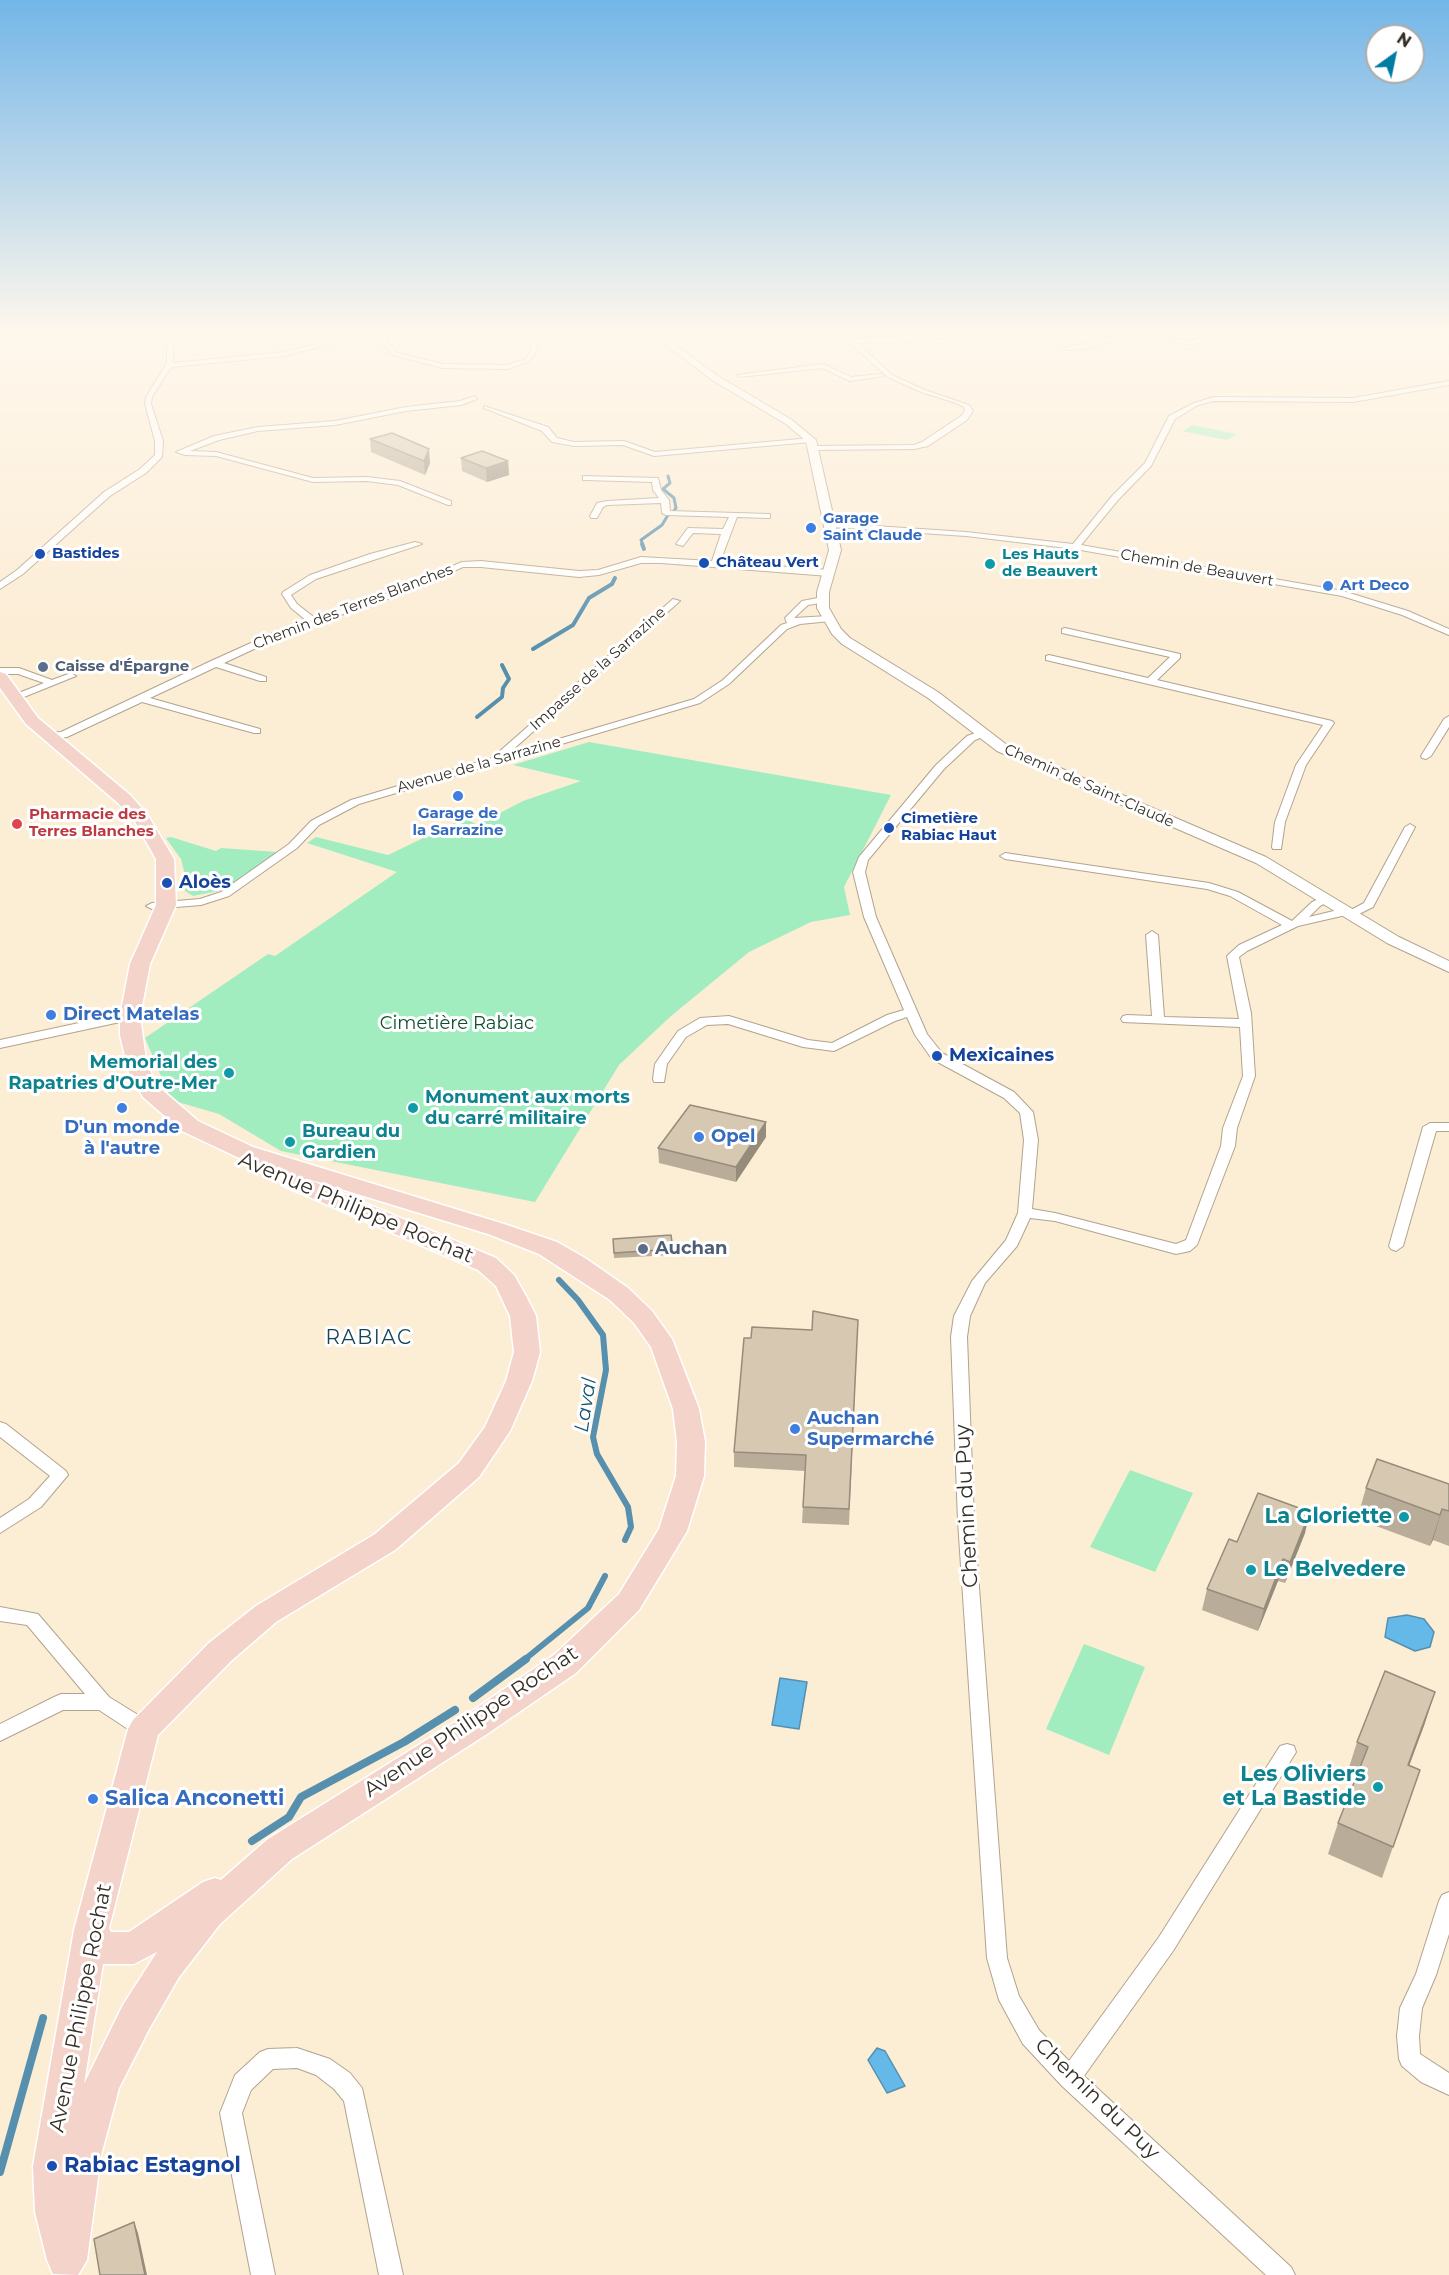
<!DOCTYPE html>
<meta charset="utf-8">
<style>
body{margin:0}
#map{position:relative;width:1449px;height:2275px;overflow:hidden;background:#fcedd5;font-family:Montserrat,sans-serif}
canvas{display:block}
.north{position:absolute;left:1365px;top:24px;width:60px;height:60px;box-sizing:border-box;background:#fff;border:2px solid #aeaca9;border-radius:50%;rotate:33deg;font-size:16px;font-weight:700;line-height:24px;text-align:center;color:#353027}
.north::after{content:'';display:block;margin:auto;width:21px;height:27px;background:#007ca3;clip-path:polygon(50% 0,100% 100%,50% 72%,0 100%)}
</style>
<div id="map">
<canvas width="1449" height="2275"></canvas>
<div class="north">N</div>
</div>
<script>
const context = document.querySelector('canvas').getContext('2d');
context.lineJoin = 'round';
function fill(path, color) { context.fillStyle = color; context.fill(path, 'evenodd'); }
const poly = rows => new Path2D(rows.map(r => 'M' + r).join(''));
function trace(path, color, width, dash) { context.strokeStyle = color; context.lineWidth = width; context.lineCap = dash ? 'butt' : 'round'; context.setLineDash(dash || []); context.stroke(path); }
function write(font, color, halo, rows, align = 'center') {
  context.font = font + ' Montserrat,sans-serif'; context.lineWidth = 6; context.setLineDash([]); context.textBaseline = 'middle'; context.strokeStyle = halo; context.fillStyle = color; for (const [text, x, y, turn = 0] of rows) {
    context.save(); context.translate(x, y); context.rotate((+turn || 0) * Math.PI / 180); context.textAlign = isNaN(turn) ? turn : align; if (halo) context.strokeText(text, 0, 0); context.fillText(text, 0, 0); context.restore();
  }
}
const green = poly([
 [1193,425,1237,434,1227,440,1182,431],
 [589,742,891,795,844,887,850,915,811,922,749,952,671,1016,619,1065,535,1202,281,1151,219,1114,171,1100,145,1038,268,954,275,956,397,872,307,843,316,837,388,855,465,818,477,825,523,801,581,781,513,765],
 [171,837,216,851,221,848,277,852,223,890,193,896,185,891,186,879,181,859,166,838],
 [1130,1470,1193,1493,1155,1572,1090,1547],
 [1084,1644,1145,1667,1109,1755,1046,1729]
]);
const water = poly([
 [1407,1615,1424,1619,1434,1632,1430,1647,1415,1651,1385,1637,1388,1618,1407,1615],
 [780,1678,807,1682,799,1729,772,1725,780,1678],
 [877,2048,885,2051,905,2086,887,2093,868,2060,877,2048]
]);
const streamFar3 = poly([
 [668,476,670,483,663,489,674,498,676,508,673,512],
 [643,545,641,540,662,525,668,515]
]);
const streamFar2 = poly([
 [642,544,644,549],
 [533,649,573,625,589,598,612,584,615,578],
 [477,717,502,697,503,688,509,679,502,665]
]);
const streamFar1 = poly([
 [559,1280,578,1300,603,1335,606,1370,593,1437,597,1454,628,1507,631,1527,625,1540],
 [524,1660,588,1608,605,1576]
]);
const stream = poly([
 [473,1698,526,1659],
 [252,1841,289,1817,301,1797,404,1742,455,1710],
 [0,2172,43,2018]
]);
const minor = poly([
 [159,330,165,330,173,344,173,363,285,352,329,341,332,343,285,356,171,367,152,397,151,404,163,441,162,457,146,473,110,496,23,574,0,589,0,582,17,570,104,492,140,469,155,455,155,441,145,404,146,397,167,363,167,344,159,330],
 [399,330,410,330,387,336,388,342,397,353,443,364,507,365,526,359,531,350,532,330,538,330,537,350,530,361,508,369,443,368,393,355,382,342,381,335,399,330],
 [835,330,841,330,851,339,1015,330,914,341,854,343,859,344,892,375,925,390,969,405,973,411,967,420,928,446,914,449,812,450,809,450,809,446,914,445,922,442,961,416,965,411,964,407,956,403,921,392,888,377,835,330],
 [1112,330,1126,330,1192,341,1222,330,1231,330,1192,345,1134,335,1083,349,1067,350,1064,348,1126,334,1112,330],
 [823,364,851,377,881,374,884,376,850,381,822,368,740,377,737,375,823,364],
 [1449,381,1449,385,1353,402,1214,401,1198,405,1175,419,1151,466,1118,500,1081,545,1343,591,1408,611,1449,629,1449,635,1402,615,1342,596,1075,549,966,536,830,527,826,525,830,523,966,532,1073,544,1112,496,1145,463,1169,416,1194,403,1214,397,1353,398,1449,381],
 [475,396,477,399,461,405,406,411,335,425,258,431,219,440,190,451,216,452,313,478,367,477,400,481,451,501,451,505,448,505,398,485,367,481,313,482,216,456,185,455,176,452,214,436,258,427,335,421,406,407,460,401,475,396],
 [484,406,548,427,557,438,574,442,624,441,655,452,811,438,815,440,811,442,654,456,623,445,574,446,552,442,542,431,484,408,484,406],
 [583,476,658,478,661,490,669,500,670,511,770,514,770,518,767,518,737,517,720,562,829,570,833,573,829,576,661,563,641,563,599,575,579,577,481,567,463,567,405,593,288,633,224,663,266,677,266,681,260,681,216,667,150,698,260,729,260,733,254,733,142,702,67,737,48,739,43,736,48,733,61,732,211,661,282,629,307,621,291,608,282,594,283,592,310,575,370,554,415,542,422,544,316,579,291,595,297,604,315,618,399,589,462,562,481,561,579,571,598,570,641,557,712,561,721,534,693,533,683,546,676,544,688,528,723,529,729,517,666,515,662,513,661,503,607,505,603,507,597,518,591,518,590,516,597,503,607,501,659,498,653,490,652,482,586,480,583,480,583,476],
 [823,597,826,598,826,602,808,605,794,618,828,616,832,619,831,621,800,624,787,629,729,684,700,703,359,804,319,825,297,848,229,896,201,905,152,909,146,906,152,903,200,899,221,892,289,844,311,821,351,800,492,758,673,599,680,601,508,754,694,699,723,680,781,625,787,623,785,618,802,601,823,597],
 [1065,628,1180,654,1180,658,1157,680,1332,721,1334,723,1306,765,1285,822,1281,849,1273,849,1272,847,1275,822,1296,765,1323,725,1046,660,1046,656,1049,655,1148,678,1170,657,1062,633,1062,629,1065,628],
 [0,668,19,668,52,680,71,673,76,676,14,701,11,700,11,696,44,683,18,674,0,674,0,668],
 [1449,716,1449,727,1431,756,1426,759,1422,758,1421,756,1444,719,1449,716],
 [981,731,986,734,985,736,975,740,944,769,868,860,865,872,876,917,927,1034,942,1053,1014,1092,1033,1112,1038,1140,1032,1209,1055,1213,1176,1244,1186,1240,1221,1146,1223,1128,1243,1076,1240,1027,1123,1022,1121,1019,1123,1016,1127,1015,1152,1016,1146,935,1152,931,1158,935,1164,1017,1239,1019,1227,956,1239,945,1282,925,1230,896,1207,889,1005,859,1000,856,1005,853,1209,883,1238,892,1292,921,1312,902,1323,897,1331,897,1333,899,1320,906,1309,917,1346,908,1351,910,1364,903,1405,827,1410,824,1415,827,1373,907,1355,916,1351,917,1346,915,1298,926,1247,951,1239,957,1251,1013,1255,1076,1237,1128,1235,1146,1197,1245,1190,1251,1176,1254,1055,1221,1030,1218,1017,1246,985,1283,970,1316,967,1337,974,1521,1007,1958,1019,1996,1039,2030,1069,2061,1159,1937,1280,1746,1287,1744,1294,1746,1296,1752,1173,1951,1084,2076,1291,2267,1295,2275,1266,2275,1062,2086,1023,2044,999,2000,987,1958,958,1521,951,1337,954,1316,972,1281,1006,1240,1018,1213,1024,1140,1020,1113,1004,1098,932,1059,915,1035,907,1017,895,1021,834,1051,803,1047,728,1024,707,1025,686,1037,667,1064,664,1082,654,1082,653,1079,655,1064,678,1031,700,1018,729,1016,808,1040,832,1043,887,1015,904,1010,864,917,853,872,859,857,936,765,967,736,981,731],
 [130,1012,136,1016,134,1019,0,1048,0,1040,130,1012],
 [1430,1123,1449,1123,1449,1131,1436,1131,1403,1246,1396,1251,1391,1249,1389,1246,1423,1127,1430,1123],
 [0,1422,6,1424,66,1471,68,1475,41,1507,0,1533,0,1518,29,1499,50,1476,0,1437,0,1422],
 [0,1607,38,1614,109,1697,151,1723,153,1729,151,1735,144,1737,137,1735,99,1710,63,1710,0,1741,0,1724,54,1697,61,1694,85,1694,27,1625,0,1621,0,1607],
 [1449,1892,1449,1934,1436,1975,1422,2008,1419,2036,1420,2054,1449,2073,1449,2095,1421,2082,1402,2066,1399,2059,1397,2036,1400,2008,1416,1974,1439,1901,1442,1895,1449,1892],
 [297,2048,330,2059,350,2073,362,2088,403,2275,379,2275,344,2101,334,2089,316,2075,297,2068,273,2069,251,2090,242,2113,275,2275,251,2275,220,2113,235,2075,260,2052,268,2049,297,2048]
]);
const tertiary = poly([
 [646,330,655,330,718,376,792,420,816,440,841,550,829,592,829,608,841,629,850,638,938,692,1007,745,1266,857,1399,937,1449,961,1449,972,1387,943,1256,863,997,751,928,698,842,644,832,634,817,608,817,592,829,550,806,441,786,424,712,380,646,330]
]);
const primary = poly([
 [0,672,6,674,38,718,130,795,147,814,174,859,176,905,150,964,140,1016,145,1053,151,1073,160,1088,198,1121,253,1147,504,1224,557,1242,585,1258,628,1288,652,1311,672,1339,699,1409,705,1442,704,1476,687,1531,639,1610,576,1673,487,1734,292,1859,220,1924,179,1977,149,2029,119,2088,101,2155,87,2260,78,2275,53,2274,47,2260,35,2212,33,2166,74,1930,128,1729,133,1720,209,1643,256,1606,375,1534,459,1463,485,1427,506,1381,514,1352,510,1316,496,1286,478,1270,284,1186,280,1181,284,1176,292,1174,237,1157,182,1131,143,1097,129,1073,120,1035,120,1016,130,964,156,905,156,859,134,820,118,803,26,724,0,688,0,672],
 [305,1178,488,1234,539,1254,610,1300,634,1323,651,1347,673,1409,677,1442,676,1476,659,1529,619,1594,554,1655,465,1716,268,1839,221,1880,215,1878,203,1882,129,1932,111,1932,109,1928,158,1735,231,1661,276,1622,395,1550,479,1477,510,1431,532,1381,540,1352,536,1316,527,1298,514,1275,496,1258,305,1178],
 [157,1952,123,2005,84,2084,103,1964,134,1964,157,1952]
]);
const wall = poly([
 [370,439,430,463,425,475,371,452],
 [461,458,508,461,509,475,487,482,462,471],
 [766,1137,736,1182,659,1163,658,1148],
 [613,1239,673,1249,673,1255,614,1258],
 [858,1320,849,1525,802,1523,805,1471,734,1467,734,1452,751,1338,812,1330],
 [1449,1484,1449,1546,1433,1540,1430,1546,1357,1519,1366,1488],
 [1305,1533,1285,1583,1278,1581,1258,1631,1202,1610,1207,1589,1237,1542],
 [1425,1723,1409,1765,1420,1770,1382,1878,1328,1854,1338,1823,1356,1778,1347,1774,1357,1742]
]);
const shadedWall = poly([
 [429,449,430,463,425,475,424,461],
 [508,461,509,475,487,482,486,468],
 [766,1122,766,1137,736,1182,736,1167],
 [1442,1509,1433,1540,1430,1546,1440,1515],
 [1310,1512,1305,1533,1285,1583,1290,1562],
 [1283,1559,1278,1581,1258,1631,1264,1609],
 [1435,1692,1425,1723,1398,1796,1408,1765],
 [134,2222,138,2233,147,2275,145,2275]
]);
const building = poly([
 [392,433,429,449,424,461,370,439,392,433],
 [482,451,508,461,486,468,461,458,482,451],
 [690,1105,766,1122,736,1167,658,1148,690,1105],
 [671,1235,673,1249,614,1253,613,1239,671,1235],
 [813,1311,858,1320,849,1509,803,1507,806,1455,734,1452,744,1338,751,1338,752,1327,812,1330,813,1311],
 [1377,1459,1449,1484,1449,1511,1442,1509,1440,1515,1366,1488,1377,1459],
 [1258,1493,1310,1512,1290,1562,1283,1559,1264,1609,1207,1589,1229,1539,1237,1542,1258,1493],
 [1385,1671,1435,1692,1408,1765,1420,1770,1393,1847,1338,1823,1368,1747,1357,1742,1385,1671],
 [134,2222,145,2275,100,2275,94,2239,134,2222]
]);
const markers = [
 [811,528,6,"#3f7fe0"],
 [40,554,6,"#1a4fb4"],
 [704,563,6,"#1a4fb4"],
 [990,564,6,"#0f9aa8"],
 [1328,586,6,"#3f7fe0"],
 [43,667,6,"#5c6f8a"],
 [458,796,6,"#3f7fe0"],
 [17,824,6,"#e0444e"],
 [889,828,6,"#1a4fb4"],
 [167,883,6,"#1a4fb4"],
 [51,1015,6,"#3f7fe0"],
 [937,1056,6,"#1a4fb4"],
 [229,1073,6,"#0f9aa8"],
 [122,1108,6,"#3f7fe0"],
 [413,1108,6,"#0f9aa8"],
 [699,1137,6,"#3f7fe0"],
 [290,1142,6,"#0f9aa8"],
 [643,1249,6,"#5c6f8a"],
 [795,1429,6,"#3f7fe0"],
 [1404,1517,6,"#0f9aa8"],
 [1251,1570,6,"#0f9aa8"],
 [1378,1787,6,"#0f9aa8"],
 [93,1799,6,"#3f7fe0"],
 [52,2166,6,"#1a4fb4"]
];
const farShopnames = [
 ["Garage",823,519],
 ["Saint Claude",823,536],
 ["Art Deco",1340,586],
 ["Garage de",458,814,"center"],
 ["la Sarrazine",458,831,"center"]
];
const farTransitnames = [
 ["Bastides",52,554],
 ["Château Vert",716,563],
 ["Cimetière",901,819],
 ["Rabiac Haut",901,836]
];
const farCulturenames = [
 ["Les Hauts",1002,555],
 ["de Beauvert",1002,572]
];
const farStreetnames = [
 ["Chemin de Beauvert",1197,568,10],
 ["Chemin des Terres Blanches",353,607,-21],
 ["Impasse de la Sarrazine",598,669,-42],
 ["Avenue de la Sarrazine",479,765,-16],
 ["Chemin de Saint-Claude",1089,786,24]
];
const farServicenames = [
 ["Caisse d'Épargne",55,667]
];
const farHealthnames = [
 ["Pharmacie des",29,815],
 ["Terres Blanches",29,832]
];
const transitNames = [
 ["Aloès",179,883],
 ["Mexicaines",949,1056]
];
const shopNames = [
 ["Direct Matelas",63,1015],
 ["D'un monde",122,1128,"center"],
 ["à l'autre",122,1149,"center"],
 ["Opel",711,1137],
 ["Auchan",807,1419],
 ["Supermarché",807,1440]
];
const parkNames = [
 ["Cimetière Rabiac",457,1024]
];
const cultureNames = [
 ["Memorial des",217,1063,"right"],
 ["Rapatries d'Outre-Mer",217,1084,"right"],
 ["Monument aux morts",425,1098],
 ["du carré militaire",425,1119],
 ["Bureau du",302,1132],
 ["Gardien",302,1153]
];
const serviceNames = [
 ["Auchan",655,1249]
];
const neighbourhoodNames = [
 ["RABIAC",369,1338]
];
const waterNames = [
 ["Laval",586,1405,-81]
];
const nearStreetnames = [
 ["Avenue Philippe Rochat",356,1208,23],
 ["Chemin du Puy",967,1506,-93],
 ["Avenue Philippe Rochat",471,1722,-34],
 ["Avenue Philippe Rochat",81,2008,-79],
 ["Chemin du Puy",1097,2099,44]
];
const nearCulturenames = [
 ["La Gloriette",1392,1517],
 ["Le Belvedere",1263,1570,"left"],
 ["Les Oliviers",1366,1775],
 ["et La Bastide",1366,1799]
];
const nearShopnames = [
 ["Salica Anconetti",105,1799]
];
const nearTransitnames = [
 ["Rabiac Estagnol",64,2166]
];
fill(green, '#a1edbf');
fill(water, '#64b9e8');
trace(water, '#5690ae', 1.5);
trace(streamFar3, '#5690ae', 3);
trace(streamFar2, '#5690ae', 4);
trace(streamFar1, '#5690ae', 6);
trace(stream, '#5690ae', 8);
trace(minor, '#b2a38e', 2);
trace(tertiary, '#b2a38e', 2);
trace(primary, '#fff', 3);
fill(minor, '#fff');
fill(tertiary, '#fff');
fill(primary, '#f4d3ca');
fill(wall, '#b9ac98');
fill(shadedWall, '#968c7c');
fill(building, '#d7c8b1');
trace(building, '#968c7c', 1.5);
const sky = context.createLinearGradient(0, 0, 0, 648);
sky.addColorStop(0, '#73b6e8');
sky.addColorStop(0.51, '#fef7ec');
sky.addColorStop(1, '#fef7ec00');
context.fillStyle = sky;
context.fillRect(0, 0, 1449, 648);
for (const [x, y, r, color] of markers) { const dot = new Path2D(); dot.arc(x, y, r, 0, 2 * Math.PI); context.fillStyle = color; context.fill(dot); trace(dot, '#fff', 2); }
write('bold 15px', '#366cbe', '#fff', farShopnames, 'left');
write('bold 15px', '#164399', '#fff', farTransitnames, 'left');
write('bold 15px', '#0d838f', '#fff', farCulturenames, 'left');
write('15px', '#353027', '#fff', farStreetnames);
write('bold 15px', '#4e5e75', '#fff', farServicenames, 'left');
write('bold 15px', '#be3a42', '#fff', farHealthnames, 'left');
write('bold 18px', '#164399', '#fff', transitNames, 'left');
write('bold 18px', '#366cbe', '#fff', shopNames, 'left');
write('18px', '#0e4e2f', '#fff', parkNames);
write('bold 18px', '#0d838f', '#fff', cultureNames, 'left');
write('bold 18px', '#4e5e75', '#fff', serviceNames, 'left');
context.letterSpacing = '1.5px';
write('20px', '#164558', '#fff', neighbourhoodNames);
context.letterSpacing = '0px';
write('italic 20px', '#125575', '#fff', waterNames);
write('21px', '#353027', '#fff', nearStreetnames);
write('bold 21px', '#0d838f', '#fff', nearCulturenames, 'right');
write('bold 21px', '#366cbe', '#fff', nearShopnames, 'left');
write('bold 21px', '#164399', '#fff', nearTransitnames, 'left');
</script>
